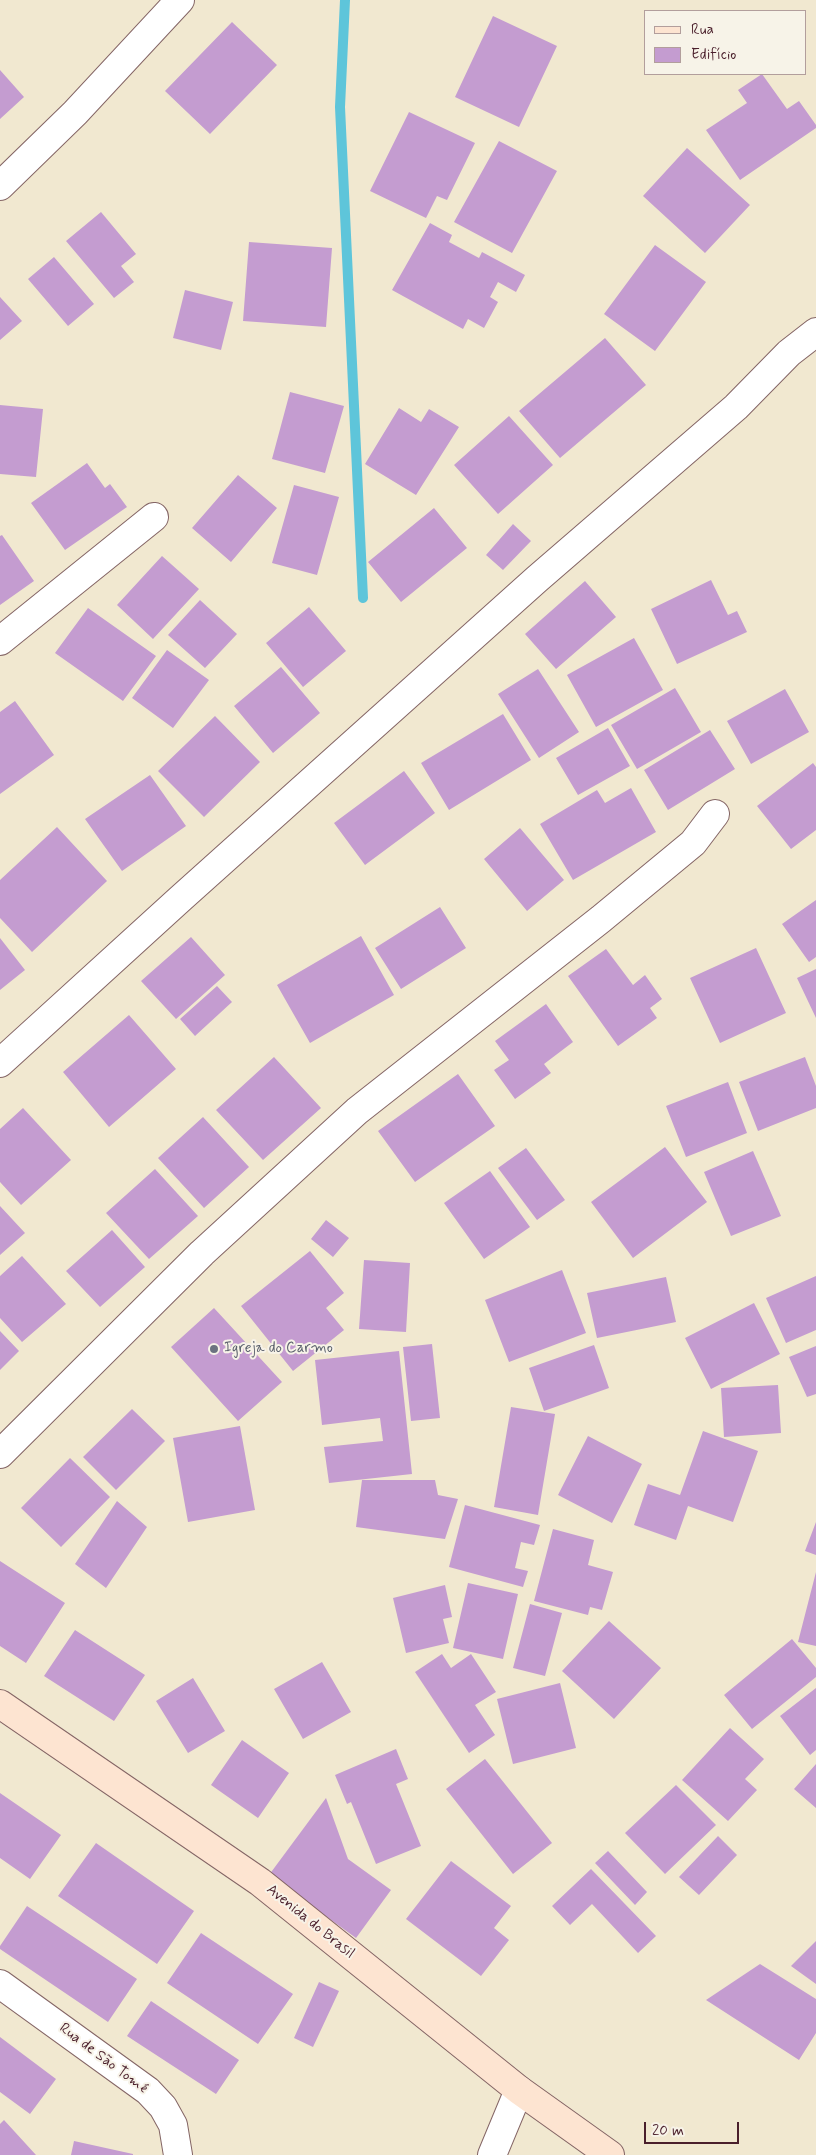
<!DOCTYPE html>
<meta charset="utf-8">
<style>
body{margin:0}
#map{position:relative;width:816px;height:2155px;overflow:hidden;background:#f1e8d0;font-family:Mynerve,sans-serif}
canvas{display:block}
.legend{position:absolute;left:644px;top:10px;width:162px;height:65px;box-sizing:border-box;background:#f7f3e8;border:1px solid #b29e9c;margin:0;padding:6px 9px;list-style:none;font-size:15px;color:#4a1f2b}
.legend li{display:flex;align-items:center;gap:10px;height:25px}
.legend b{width:25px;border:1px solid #b29e9c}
.scale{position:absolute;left:644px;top:2122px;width:95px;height:22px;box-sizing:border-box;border:2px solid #4a1f2b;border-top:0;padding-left:6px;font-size:15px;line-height:18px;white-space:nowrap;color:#4a1f2b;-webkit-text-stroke:4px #f7f3e8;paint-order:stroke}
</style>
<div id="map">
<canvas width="816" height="2155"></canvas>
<ul class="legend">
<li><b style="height:6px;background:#fde4d1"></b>Rua</li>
<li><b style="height:14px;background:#c49cd0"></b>Edifício</li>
</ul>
<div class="scale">20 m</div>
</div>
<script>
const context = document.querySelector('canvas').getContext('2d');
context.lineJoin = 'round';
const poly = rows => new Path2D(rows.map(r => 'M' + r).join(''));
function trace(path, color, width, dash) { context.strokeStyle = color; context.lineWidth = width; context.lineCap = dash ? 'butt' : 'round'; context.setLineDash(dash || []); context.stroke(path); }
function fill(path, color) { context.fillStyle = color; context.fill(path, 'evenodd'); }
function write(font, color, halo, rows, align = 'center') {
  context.font = font + ' Mynerve,sans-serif'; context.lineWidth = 4; context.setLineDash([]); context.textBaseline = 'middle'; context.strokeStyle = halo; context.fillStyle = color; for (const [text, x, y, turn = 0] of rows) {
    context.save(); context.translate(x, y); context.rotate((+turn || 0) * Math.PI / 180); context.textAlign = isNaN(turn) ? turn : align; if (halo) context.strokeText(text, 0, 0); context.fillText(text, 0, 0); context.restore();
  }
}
const stream = poly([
 [345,0,340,107,363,598]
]);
const building = poly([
 [493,16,557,46,519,127,455,97],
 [232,22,277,65,210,134,165,91],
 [0,70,24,97,0,119],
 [762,74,787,109,799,101,816,125,816,128,740,180,706,130,747,103,738,90],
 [409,112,475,143,447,200,437,196,426,218,370,191],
 [499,141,557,171,512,253,454,222],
 [687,148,750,205,705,253,643,196],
 [101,212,136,254,121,266,134,282,114,298,66,241],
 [430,223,452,235,449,242,479,258,482,252,525,275,516,292,498,282,490,297,498,302,484,328,468,319,463,329,392,290],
 [249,242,332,248,326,327,243,321],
 [655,245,706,282,655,351,604,314],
 [54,257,94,304,68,326,28,279],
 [185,290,233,302,221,350,173,338],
 [0,297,22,321,0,340],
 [605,338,646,385,560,458,519,411],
 [290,392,344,406,325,473,272,459],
 [0,405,43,409,36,477,0,474],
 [399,408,421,422,429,409,459,427,416,495,365,464],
 [509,416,553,465,498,514,454,465],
 [87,463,105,488,110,484,127,507,65,550,31,503],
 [238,475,277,508,231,562,192,528],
 [294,485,339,497,317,575,272,563],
 [434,508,467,548,401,602,368,562],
 [513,524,531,541,503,570,486,555],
 [2,535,34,581,0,605,0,536],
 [162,556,199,589,153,639,117,605],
 [711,580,728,615,737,611,747,632,677,664,651,609],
 [585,581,616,617,556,669,525,634],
 [200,600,237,634,205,668,168,635],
 [309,607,346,651,303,687,266,643],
 [88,608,156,656,123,701,55,653],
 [634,638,663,690,596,727,567,675],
 [167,650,209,680,173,728,132,698],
 [281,667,320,713,273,753,234,706],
 [538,669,579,732,539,758,498,694],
 [675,688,701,732,637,769,611,725],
 [785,689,809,732,751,764,727,721],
 [15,701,54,755,0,794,0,712],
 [503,714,531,760,449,810,421,763],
 [215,716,260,762,204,817,158,771],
 [608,728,630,766,578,795,556,758],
 [710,730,735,769,668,810,644,770],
 [813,763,816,767,816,830,791,849,757,806],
 [404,771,435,813,365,865,334,823],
 [150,775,186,826,122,871,85,819],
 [631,788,656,832,573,880,540,824,597,790,605,803],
 [57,827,107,881,32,952,0,918,0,880],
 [520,828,564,880,527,911,484,859],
 [816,900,816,957,809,962,782,924],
 [440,907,466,948,401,989,375,948],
 [361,936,394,995,310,1043,277,985],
 [191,937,225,975,176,1019,141,981],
 [0,938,25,970,0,990],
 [756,948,786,1013,720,1043,690,978],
 [606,949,633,985,645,975,662,999,650,1008,657,1018,618,1046,568,976],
 [816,969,816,1018,797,978],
 [217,986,232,1002,195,1036,180,1019],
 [546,1004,573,1042,544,1064,551,1073,515,1099,494,1070,509,1060,495,1041],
 [129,1015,176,1069,109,1127,63,1072],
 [274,1057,321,1108,263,1160,216,1110],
 [805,1057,816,1086,816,1108,758,1131,739,1082],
 [458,1074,495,1126,415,1182,378,1131],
 [728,1082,747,1133,686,1157,666,1106],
 [23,1108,71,1160,21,1205,0,1182,0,1129],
 [203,1117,249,1167,204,1208,158,1158],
 [665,1147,707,1202,633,1258,591,1202],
 [526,1148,565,1200,537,1220,498,1168],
 [753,1151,781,1216,731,1236,704,1172],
 [155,1169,198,1216,149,1259,106,1213],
 [490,1171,530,1227,484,1259,444,1203],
 [0,1206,25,1233,0,1255],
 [326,1220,349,1238,333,1257,311,1239],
 [112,1230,145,1267,100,1307,66,1271],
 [310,1251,344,1293,326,1308,344,1330,293,1371,241,1306],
 [22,1256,66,1304,22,1342,0,1318,0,1276],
 [364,1260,410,1263,406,1332,359,1329],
 [562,1270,586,1333,509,1362,485,1300],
 [816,1276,816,1330,786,1343,766,1298],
 [666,1277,676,1322,597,1338,587,1293],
 [754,1303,780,1354,711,1389,685,1338],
 [214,1308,282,1382,238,1421,171,1347],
 [0,1331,19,1351,0,1370],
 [432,1344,440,1418,411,1421,403,1347],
 [594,1345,609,1388,544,1411,529,1368],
 [816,1346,816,1394,807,1397,789,1357],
 [399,1351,412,1474,329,1483,324,1447,383,1441,380,1418,322,1425,315,1360],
 [778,1385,781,1433,724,1437,721,1388],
 [511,1407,555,1414,538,1515,494,1507],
 [132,1409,165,1441,116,1490,83,1457],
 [240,1426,255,1510,188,1522,173,1438],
 [703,1431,758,1451,733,1522,688,1506,676,1540,634,1525,648,1484,680,1495],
 [588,1436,642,1464,612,1523,558,1495],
 [70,1458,110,1497,61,1547,21,1508],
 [362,1480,435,1480,438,1495,458,1499,445,1539,356,1527],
 [117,1501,147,1527,106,1588,75,1564],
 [465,1505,540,1525,534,1545,521,1542,515,1568,528,1571,523,1587,449,1567],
 [816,1522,816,1555,805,1551],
 [553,1529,594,1540,588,1565,613,1572,602,1610,590,1607,588,1615,534,1601],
 [0,1561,65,1603,26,1663,0,1646],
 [816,1572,816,1646,798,1642],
 [468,1583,518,1594,503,1659,453,1648],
 [445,1585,452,1617,443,1619,449,1643,406,1653,393,1598],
 [530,1604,562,1613,545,1676,513,1668],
 [609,1621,661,1668,614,1719,562,1671],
 [75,1630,145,1675,114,1721,44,1676],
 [792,1639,816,1668,816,1677,752,1729,724,1695],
 [442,1654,451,1668,471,1654,496,1692,475,1705,495,1735,469,1753,415,1672],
 [322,1662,351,1712,303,1739,274,1689],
 [193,1678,225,1731,188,1753,156,1701],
 [560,1683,576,1748,513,1764,497,1699],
 [816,1688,816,1750,810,1755,780,1716],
 [730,1728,764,1759,745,1779,757,1790,728,1821,682,1780],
 [242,1740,289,1773,258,1818,211,1785],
 [396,1749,408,1779,396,1784,421,1846,376,1864,351,1802,347,1804,335,1775],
 [485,1759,552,1843,513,1874,446,1789],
 [816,1764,816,1808,794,1789],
 [676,1785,716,1825,665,1874,625,1833],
 [0,1793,61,1835,30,1879,0,1858],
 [326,1798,348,1859,391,1890,356,1938,269,1875],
 [718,1836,737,1855,699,1895,679,1877],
 [96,1843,194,1911,157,1964,58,1896],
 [608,1851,647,1892,635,1905,595,1863],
 [451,1861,511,1906,494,1928,509,1940,481,1976,406,1919],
 [591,1869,656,1936,638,1953,592,1904,570,1925,552,1906],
 [27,1906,137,1979,108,2022,0,1949,0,1946],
 [201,1933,293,1994,258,2044,167,1983],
 [816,1941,816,1984,791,1966],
 [760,1964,816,1999,816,2033,799,2060,706,2000],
 [319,1982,339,1991,313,2047,294,2038],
 [151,2001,239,2060,216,2094,127,2036],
 [0,2037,56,2079,30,2114,0,2092],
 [4,2120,36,2155,0,2155,0,2124],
 [74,2141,133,2154,133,2155,71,2155]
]);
const street = poly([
 [0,186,75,113,180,0],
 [0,641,154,517],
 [0,1063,180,899,537,579,736,407,789,353,816,332],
 [0,1454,202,1253,357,1111,601,919,693,843,715,814],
 [0,1984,148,2091,163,2107,173,2125,178,2155],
 [492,2155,519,2090]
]);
const secondary = poly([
 [0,1704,260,1882,519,2090,610,2155]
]);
const markers = [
 [214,1349,5,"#6b7280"]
];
const worshipNames = [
 ["Igreja do Carmo",224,1349]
];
const streetNames = [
 ["Avenida do Brasil",310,1922,39],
 ["Rua de São Tomé",103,2059,37]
];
trace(stream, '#5ec5da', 10);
fill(building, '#c49cd0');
trace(street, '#846565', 30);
trace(secondary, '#846565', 30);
trace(street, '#fff', 28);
trace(secondary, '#fde4d1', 28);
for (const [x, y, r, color] of markers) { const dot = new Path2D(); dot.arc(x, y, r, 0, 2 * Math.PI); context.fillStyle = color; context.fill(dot); trace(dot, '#f7f3e8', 2); }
write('15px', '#5b616d', '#f7f3e8', worshipNames, 'left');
write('15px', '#4a1f2b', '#f7f3e8', streetNames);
</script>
